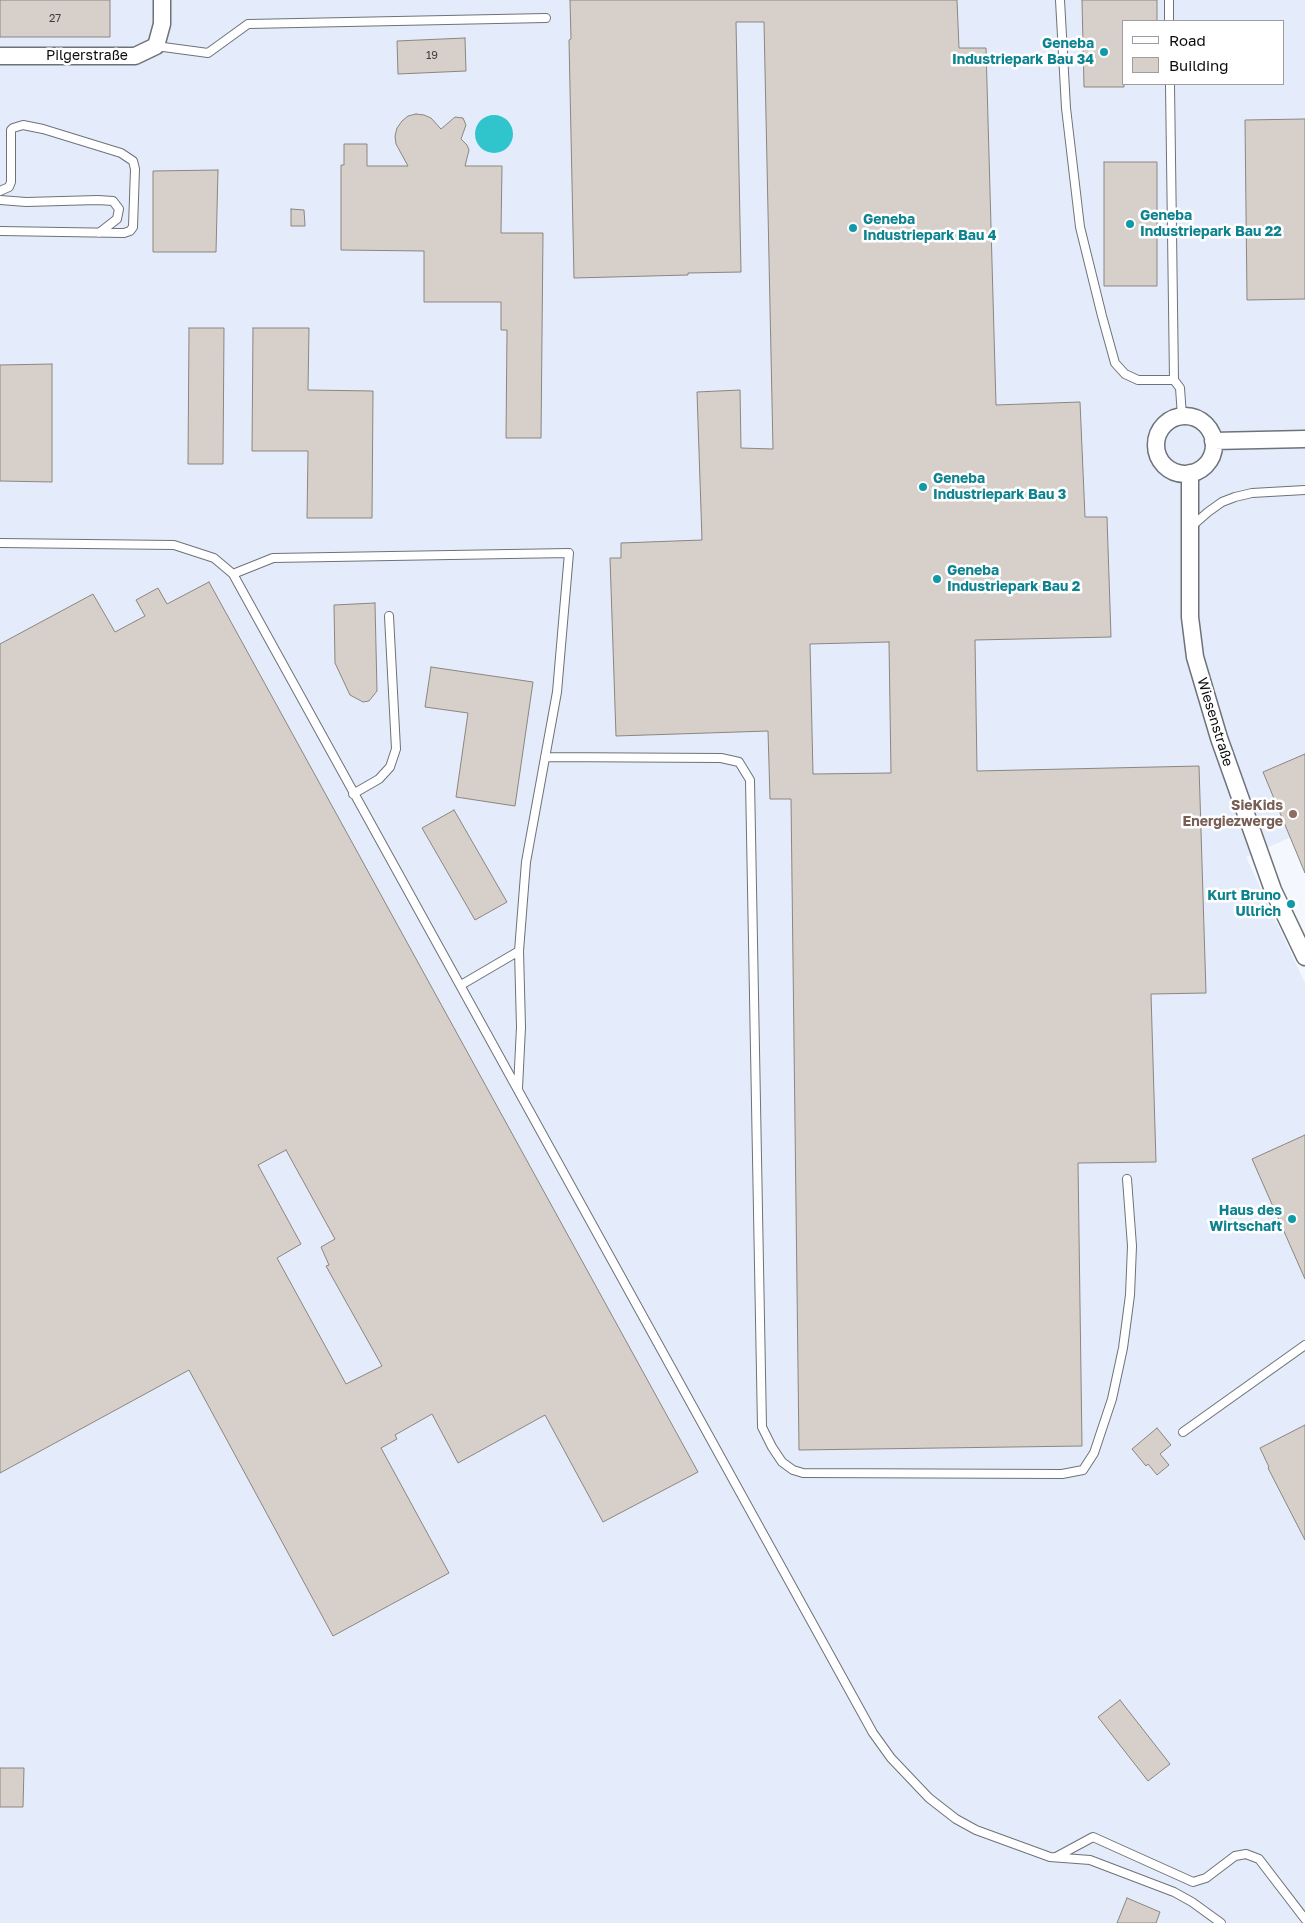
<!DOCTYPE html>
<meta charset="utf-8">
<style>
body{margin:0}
#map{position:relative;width:1305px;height:1923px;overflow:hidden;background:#f4f8fe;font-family:"Golos Text",sans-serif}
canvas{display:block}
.legend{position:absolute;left:1122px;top:20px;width:162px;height:65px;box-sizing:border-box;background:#fff;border:1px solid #9d9e9f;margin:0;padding:6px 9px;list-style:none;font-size:15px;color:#0b0c0e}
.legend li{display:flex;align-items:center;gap:10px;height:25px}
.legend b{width:25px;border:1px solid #9d9e9f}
</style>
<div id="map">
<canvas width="1305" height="1923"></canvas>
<ul class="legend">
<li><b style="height:6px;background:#fff"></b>Road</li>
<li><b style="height:14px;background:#d7d0ca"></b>Building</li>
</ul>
</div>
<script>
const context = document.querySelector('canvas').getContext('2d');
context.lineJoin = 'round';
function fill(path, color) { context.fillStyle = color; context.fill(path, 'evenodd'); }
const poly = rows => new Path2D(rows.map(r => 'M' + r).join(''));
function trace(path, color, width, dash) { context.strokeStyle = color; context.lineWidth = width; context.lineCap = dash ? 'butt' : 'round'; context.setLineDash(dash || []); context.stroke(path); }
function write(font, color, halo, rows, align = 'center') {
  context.font = font + ' "Golos Text",sans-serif'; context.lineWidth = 5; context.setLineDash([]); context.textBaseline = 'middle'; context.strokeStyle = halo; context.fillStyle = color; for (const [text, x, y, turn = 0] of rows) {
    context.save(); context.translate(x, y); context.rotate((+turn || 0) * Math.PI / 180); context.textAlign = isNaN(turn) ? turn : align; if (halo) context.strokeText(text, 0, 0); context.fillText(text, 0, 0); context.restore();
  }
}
const built = poly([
 [0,0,1305,0,1305,831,1246,857,1305,983,1305,1923,0,1923],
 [1124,21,1284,21,1284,84,1124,84]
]);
const water = poly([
 '475 134a19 19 0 1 1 38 0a19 19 0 1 1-38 0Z'
]);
const building = poly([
 [0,0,110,0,110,37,0,37,0,0],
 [570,0,957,0,959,48,986,48,996,405,1080,402,1085,517,1107,517,1111,637,975,640,977,771,1199,766,1206,993,1151,994,1156,1162,1078,1163,1082,1446,799,1450,791,799,770,799,768,731,616,736,610,558,621,558,621,543,702,540,697,392,740,390,741,448,773,449,764,22,736,22,741,272,688,273,688,275,574,278,569,40,571,39,570,0],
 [889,642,891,773,813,774,810,644,889,642],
 [1082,0,1157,0,1157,21,1124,21,1124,87,1084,87,1082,0],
 [465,38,466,71,398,74,397,41,465,38],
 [416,114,424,115,431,118,441,129,455,117,463,118,466,125,461,139,467,145,469,150,465,166,502,166,501,233,543,233,541,438,506,438,507,330,501,330,501,302,424,302,424,251,341,250,341,165,344,165,344,144,367,144,367,166,408,166,396,144,395,136,397,128,402,121,408,116,416,114],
 [1305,119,1305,299,1247,300,1245,120,1305,119],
 [1104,162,1157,162,1157,286,1104,286,1104,162],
 [218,170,216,252,153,252,153,171,218,170],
 [291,209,304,210,305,226,291,226,291,209],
 [189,328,224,328,223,464,188,464,189,328],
 [253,328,309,328,308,390,373,391,372,518,307,518,308,451,252,451,253,328],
 [52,364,52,482,0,481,0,365,52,364],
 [209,582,698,1472,603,1522,545,1415,458,1463,432,1414,395,1435,397,1439,381,1448,449,1573,333,1636,189,1370,0,1473,0,644,93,594,115,632,145,616,136,600,158,588,167,604,209,582],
 [286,1150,335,1239,321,1247,329,1265,326,1266,382,1366,346,1384,277,1258,301,1244,258,1165,286,1150],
 [375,603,377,691,369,701,363,702,350,695,335,663,334,605,375,603],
 [431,667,533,682,515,806,456,797,468,713,425,707,431,667],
 [1305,754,1305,873,1263,772,1305,754],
 [454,810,507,902,475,920,422,828,454,810],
 [1305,1135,1305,1279,1252,1159,1305,1135],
 [1305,1425,1305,1540,1268,1468,1269,1467,1260,1448,1305,1425],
 [1157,1428,1171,1445,1160,1454,1169,1465,1157,1475,1148,1464,1146,1466,1132,1449,1157,1428],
 [1120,1700,1170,1764,1148,1781,1098,1717,1120,1700],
 [0,1768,24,1768,23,1807,0,1807,0,1768],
 [1127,1898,1160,1912,1156,1923,1117,1923,1127,1898]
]);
const lane = poly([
 [1060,0,1066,108,1080,227,1102,316,1115,363,1125,374,1138,380,1174,380],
 [1169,0,1169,21],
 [156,46,208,53,248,24,546,18],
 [1170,84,1174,380,1180,388,1182,416],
 [0,191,9,187,11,182,11,130,13,128,23,125,43,129,121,153,133,161,135,169,133,227,130,231,124,233,0,231],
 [0,200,26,202,98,200,113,201,119,209,117,219,99,233],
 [1192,526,1208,512,1222,502,1235,497,1252,493,1305,490],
 [0,543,174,545,214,558,233,574,873,1733,891,1758,929,1798,956,1819,976,1830,1050,1857,1090,1860,1174,1892,1192,1902,1221,1923],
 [233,574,273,558,569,553,557,692,526,862,519,951,521,1027,518,1088],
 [545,757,721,758,739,762,750,780,762,1427,772,1447,782,1462,793,1470,803,1473,1062,1474,1083,1470,1094,1453,1112,1399,1123,1348,1130,1295,1132,1246,1127,1179],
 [353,794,379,779,390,767,396,749,389,616],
 [461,985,519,951],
 [1183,1432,1305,1345],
 [1056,1857,1093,1837,1193,1882,1206,1878,1235,1856,1246,1854,1259,1859,1305,1919]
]);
const street = poly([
 [0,56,135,56,156,46,162,24,162,0],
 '1156 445a29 29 0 1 1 58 0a29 29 0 1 1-58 0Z',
 [1213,441,1305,439],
 [1190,473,1190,617,1195,657,1219,738,1273,890,1305,957]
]);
const markers = [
 [1104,52,5,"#0f9aa8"],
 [1130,224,5,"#0f9aa8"],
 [853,228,5,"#0f9aa8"],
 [923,487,5,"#0f9aa8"],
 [937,579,5,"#0f9aa8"],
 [1293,814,5,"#8d6e63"],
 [1291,904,5,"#0f9aa8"],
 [1292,1219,5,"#0f9aa8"]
];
const numberNames = [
 ["27",55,19],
 ["19",432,56]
];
const cultureNames = [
 ["Geneba",1094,44,"right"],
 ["Industriepark Bau 34",1094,60,"right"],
 ["Geneba",1140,216],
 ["Industriepark Bau 22",1140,232],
 ["Geneba",863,220],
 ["Industriepark Bau 4",863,236],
 ["Geneba",933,479],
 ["Industriepark Bau 3",933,495],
 ["Geneba",947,571],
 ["Industriepark Bau 2",947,587],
 ["Kurt Bruno",1281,896,"right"],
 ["Ullrich",1281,912,"right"],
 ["Haus des",1282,1211,"right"],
 ["Wirtschaft",1282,1227,"right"]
];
const streetNames = [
 ["Pilgerstraße",87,56],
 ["Wiesenstraße",1215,722,73]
];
const educationNames = [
 ["SieKids",1283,806],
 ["Energiezwerge",1283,822]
];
fill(built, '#e4ecfb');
fill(water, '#30c4cd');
fill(building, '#d7d0ca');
trace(building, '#8c8680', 1);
trace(lane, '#6e7279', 10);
trace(street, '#6e7279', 19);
trace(lane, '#fff', 8);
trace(street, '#fff', 16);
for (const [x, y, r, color] of markers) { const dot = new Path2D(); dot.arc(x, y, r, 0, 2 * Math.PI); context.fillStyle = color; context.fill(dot); trace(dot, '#fff', 2); }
write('11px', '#3e3d3d', null, numberNames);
write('bold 14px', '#0d838f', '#fff', cultureNames, 'left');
write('14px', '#0b0c0e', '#fff', streetNames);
write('bold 14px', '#785e54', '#fff', educationNames, 'right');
</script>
